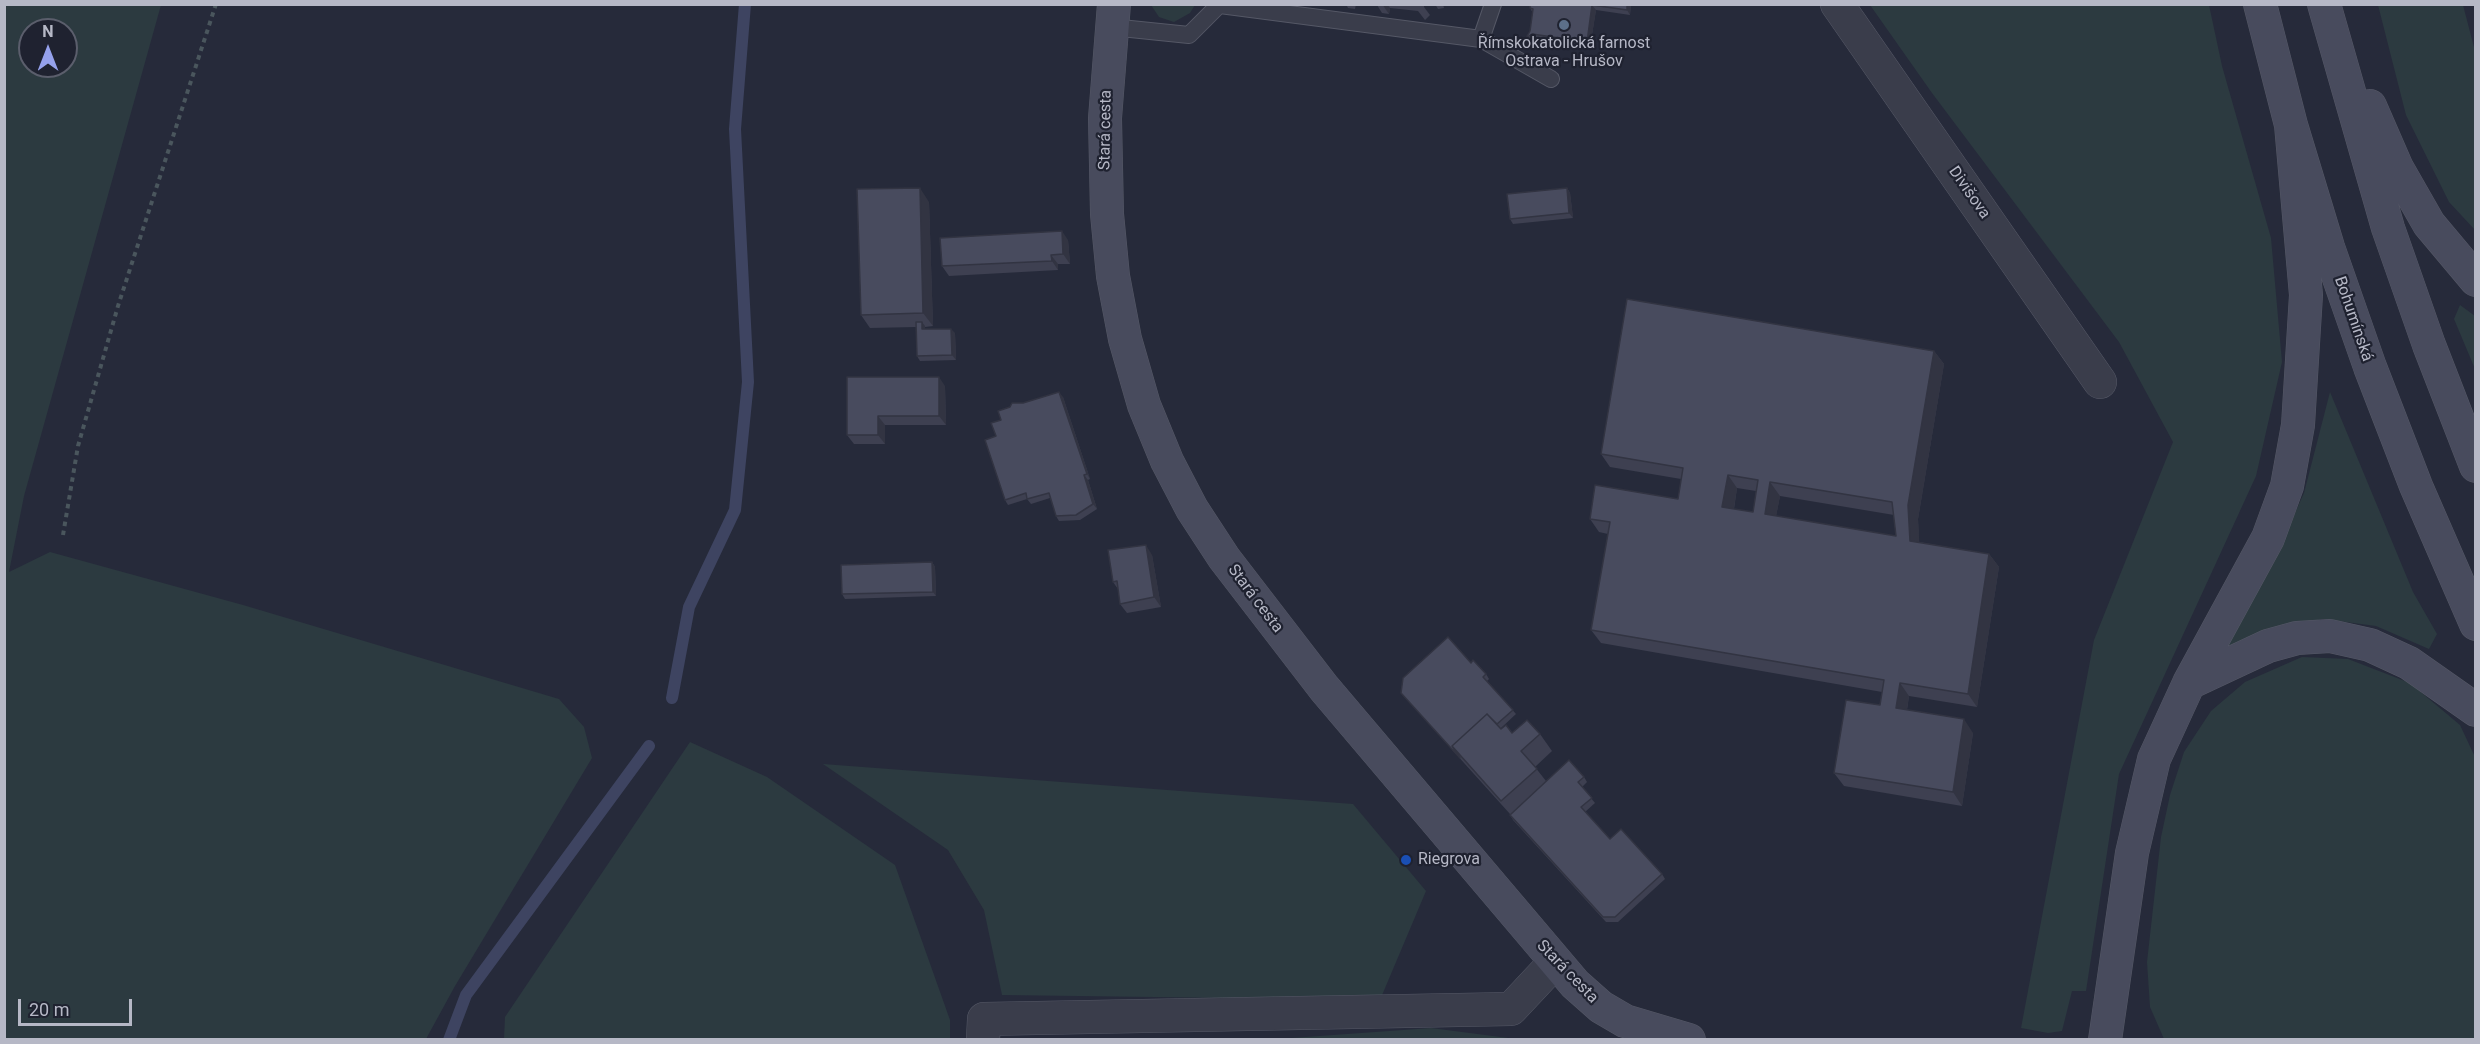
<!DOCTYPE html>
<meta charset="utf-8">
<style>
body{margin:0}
#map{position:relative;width:2480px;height:1044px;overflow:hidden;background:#262a3a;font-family:Roboto,sans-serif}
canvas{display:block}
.frame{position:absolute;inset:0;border:6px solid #b6b8c6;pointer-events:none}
.north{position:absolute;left:18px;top:18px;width:60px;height:60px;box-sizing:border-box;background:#1f2230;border:2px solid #5b5e6c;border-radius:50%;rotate:0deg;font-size:16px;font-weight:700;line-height:24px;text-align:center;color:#b6b8c6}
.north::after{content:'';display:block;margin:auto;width:21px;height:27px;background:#95a1ec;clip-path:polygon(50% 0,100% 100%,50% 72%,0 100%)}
.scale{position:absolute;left:18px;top:999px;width:114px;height:27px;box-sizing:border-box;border:3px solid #b6b8c6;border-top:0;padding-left:8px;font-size:18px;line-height:21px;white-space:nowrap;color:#b6b8c6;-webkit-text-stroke:4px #1f2230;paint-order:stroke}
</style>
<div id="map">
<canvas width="2480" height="1044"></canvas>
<div class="frame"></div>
<div class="north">N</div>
<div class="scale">20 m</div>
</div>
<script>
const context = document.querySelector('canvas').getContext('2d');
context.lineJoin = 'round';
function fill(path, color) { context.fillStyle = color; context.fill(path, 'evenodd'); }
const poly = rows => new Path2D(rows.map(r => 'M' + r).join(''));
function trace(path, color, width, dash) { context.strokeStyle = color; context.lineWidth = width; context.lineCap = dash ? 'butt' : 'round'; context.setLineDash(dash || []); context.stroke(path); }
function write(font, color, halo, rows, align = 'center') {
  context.font = font + ' Roboto,sans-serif'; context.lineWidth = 4.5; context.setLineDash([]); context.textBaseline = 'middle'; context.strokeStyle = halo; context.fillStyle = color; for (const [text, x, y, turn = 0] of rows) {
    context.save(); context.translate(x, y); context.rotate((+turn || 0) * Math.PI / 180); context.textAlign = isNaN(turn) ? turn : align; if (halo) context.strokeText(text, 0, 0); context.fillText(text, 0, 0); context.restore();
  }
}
const green = poly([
 [5,4,161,5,24,496,9,572,50,552,243,605,559,699,584,727,592,758,455,986,426,1039,5,1039],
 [30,30,66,30,66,66,30,66],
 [1151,5,1152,4,1195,5,1190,13,1174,22,1159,17],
 [1870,5,2209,5,2222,66,2271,238,2282,362,2256,476,2119,774,2086,991,2072,991,2062,1031,2048,1033,2021,1028,2094,640,2173,442,2119,342,1932,93],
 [2378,5,2463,5,2475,51,2475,230,2449,202,2406,115],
 [2460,305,2475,316,2475,369,2454,319],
 [2330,392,2413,592,2437,634,2429,649,2376,626,2323,619,2276,628,2221,651,2274,559,2304,493],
 [2302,657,2348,659,2410,683,2460,725,2475,757,2475,1039,2164,1039,2150,1007,2147,962,2161,837,2170,795,2184,752,2211,711,2245,682],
 [690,742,767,777,895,865,950,1020,950,1039,504,1039,505,1017],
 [823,764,1353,804,1426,891,1380,1000,1002,995,984,910,948,850],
 [1431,1028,1516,1039,1277,1039]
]);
const stream = poly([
 [672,698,689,607,735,510,748,382,735,129,745,4],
 [449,1040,466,995,649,746]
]);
const path = poly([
 [63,535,78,446,118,306,216,4]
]);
const lane = poly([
 [1220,5,1481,39,1493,4],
 [1111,27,1189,35,1220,4],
 [1481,39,1551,79]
]);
const street = poly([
 [1837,4,2100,382],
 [983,1040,984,1019,1511,1009,1555,962]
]);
const secondary = poly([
 [1114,4,1105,118,1107,214,1113,276,1125,339,1144,405,1167,461,1192,509,1224,558,1324,688,1575,984,1601,1007,1625,1021,1689,1040],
 [2260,4,2291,125,2328,247,2370,367,2416,486,2476,624],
 [2324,4,2388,228,2429,345,2476,466],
 [2370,106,2397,168,2429,224,2476,280],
 [2189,683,2268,646,2297,638,2330,636,2370,645,2409,663,2476,710],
 [2105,1040,2132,853,2154,759,2189,683,2268,538,2287,486,2298,425,2306,295,2291,125]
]);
const wall = poly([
 [1346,4,1356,4,1355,9,1348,8],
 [1370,4,1424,4,1424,7,1430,15,1425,20,1418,11,1390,8,1389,14,1382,13,1377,5],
 [1435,4,1443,4,1444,8,1438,9],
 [1526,4,1631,4,1630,15,1596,10,1590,47,1535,39,1529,43,1526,38,1530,31,1533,13,1530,8,1530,6],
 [1567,188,1570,193,1573,218,1513,224,1510,219],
 [929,202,933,326,925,327,925,329,955,333,956,360,920,361,917,356,916,327,870,328,861,315],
 [1068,240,1070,264,1058,264,1058,270,949,276,942,266],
 [1934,351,1944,364,1918,519,1919,542,1989,554,1999,567,1977,707,1909,696,1907,710,1973,733,1962,806,1844,786,1834,773,1880,705,1882,692,1601,643,1591,630,1608,534,1599,532,1590,519,1678,499,1681,479,1610,467,1601,454],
 [1737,488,1756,491,1753,512,1734,509],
 [1780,496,1894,515,1896,536,1776,516],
 [847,377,945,386,946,425,885,425,885,444,854,444,847,435],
 [1063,397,1090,479,1088,480,1097,509,1080,520,1059,521,1056,516,1050,498,1031,504,1027,499,1008,505,1005,500,996,436,1001,420,1023,403],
 [1152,555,1161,607,1127,613,1120,604,1118,589,1113,582],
 [932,562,935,567,936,596,845,599,842,594],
 [1471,663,1486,674,1489,679,1487,681,1516,714,1501,728,1512,733,1540,734,1552,751,1535,767,1546,781,1584,777,1587,782,1582,787,1595,803,1585,812,1610,839,1662,874,1665,879,1618,922,1606,922,1513,820,1510,814,1401,693]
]);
const shadedWall = poly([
 [1382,4,1387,4,1390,8,1389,14],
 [1627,4,1631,4,1630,15,1627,10],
 [1592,5,1596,10,1590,47,1587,42],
 [920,188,929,202,933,326,923,313],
 [1567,188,1570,193,1573,218,1569,213],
 [1062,231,1068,240,1070,264,1063,254],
 [1051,255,1058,264,1058,270,1052,261],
 [922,322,925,326,925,334,922,329],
 [951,329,955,333,956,360,952,355],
 [1934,351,1944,364,1918,519,1920,554,1910,541,1908,505],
 [939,377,945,386,946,425,939,416],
 [1059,392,1063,397,1090,479,1087,474],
 [878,416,885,425,885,444,878,435],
 [1084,475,1088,480,1097,509,1093,504],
 [1728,475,1737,488,1732,520,1722,507],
 [1770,482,1780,496,1774,527,1765,514],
 [1146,545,1152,555,1161,607,1154,597],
 [1989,554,1999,567,1977,707,1968,694],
 [932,562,935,567,936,596,933,592],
 [1900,683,1909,696,1905,721,1896,708],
 [1964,719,1973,733,1962,806,1953,792]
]);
const building = poly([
 [1530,4,1627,4,1627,10,1592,5,1587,42,1532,34,1526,38,1530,31,1533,9,1530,8,1530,4],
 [920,188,923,313,861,315,857,189,920,188],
 [1567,188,1569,213,1510,219,1507,194,1567,188],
 [1062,231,1063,254,1051,255,1052,261,942,266,940,238,1062,231],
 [1627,299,1934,351,1908,505,1910,541,1989,554,1968,694,1900,683,1896,708,1964,719,1953,792,1834,773,1846,700,1880,705,1884,680,1591,630,1610,522,1590,519,1595,485,1678,499,1683,468,1601,454,1627,299],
 [1728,475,1758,480,1753,512,1722,507,1728,475],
 [1770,482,1892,502,1896,536,1765,514,1770,482],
 [916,322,922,322,922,329,951,329,952,355,917,356,916,322],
 [847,377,939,377,939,416,878,416,878,435,847,435,847,377],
 [1059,392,1087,474,1084,475,1093,504,1076,515,1056,516,1049,493,1027,499,1026,493,1005,500,985,440,996,436,991,423,1001,420,998,411,1010,407,1012,403,1023,403,1059,392],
 [1146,545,1154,597,1120,604,1117,581,1113,582,1108,550,1146,545],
 [932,562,933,592,842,594,841,565,932,562],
 [1448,637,1471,663,1473,660,1486,674,1483,677,1513,710,1497,724,1487,714,1452,746,1460,758,1401,693,1403,678,1448,637],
 [1487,714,1501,729,1506,725,1512,733,1527,720,1540,734,1521,751,1537,769,1501,801,1452,746,1487,714],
 [1569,760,1584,777,1578,782,1592,798,1581,807,1610,839,1621,829,1662,874,1615,917,1603,917,1510,815,1569,760]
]);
const markers = [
 [1564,25,6,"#5c6f8a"],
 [1406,860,6,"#1a4fb4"]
];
const poiNames = [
 ["Římskokatolická farnost",1564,44],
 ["Ostrava - Hrušov",1564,62],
 ["Riegrova",1418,860,"left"]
];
const streetNames = [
 ["Stará cesta",1106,130,-89],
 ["Divišova",1969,193,55],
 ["Bohumínská",2353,319,71],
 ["Stará cesta",1255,599,53],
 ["Stará cesta",1567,972,46]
];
fill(green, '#2c3a40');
trace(stream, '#3e4461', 12);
trace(lane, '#555866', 18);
trace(street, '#555866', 34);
trace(secondary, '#555866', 34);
trace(path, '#4a565d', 4, [4.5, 4.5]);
trace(lane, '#3a3d4b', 16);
trace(street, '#3a3d4b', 33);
trace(secondary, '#484b5d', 33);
fill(wall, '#3e4051');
fill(shadedWall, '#323442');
fill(building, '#484b5e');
trace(building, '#323442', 1.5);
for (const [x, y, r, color] of markers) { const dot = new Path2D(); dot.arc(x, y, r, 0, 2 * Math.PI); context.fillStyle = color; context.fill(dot); trace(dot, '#1f2230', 2); }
write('16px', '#b6b8c6', '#1f2230', poiNames);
write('16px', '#b6b8c6', '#1f2230', streetNames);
</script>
